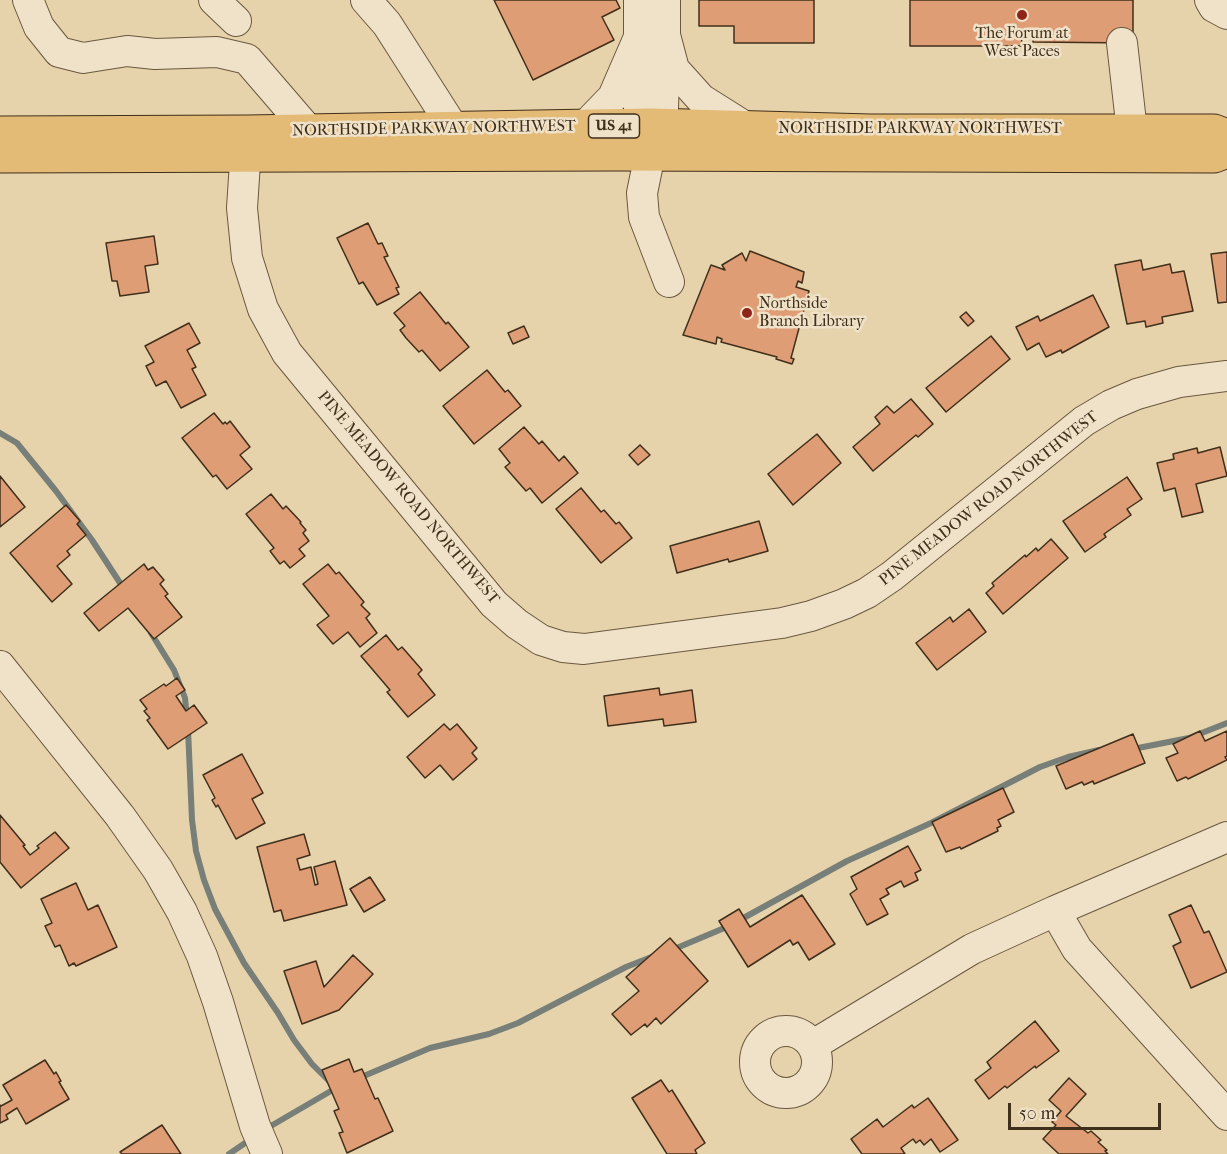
<!DOCTYPE html>
<style>
body{margin:0}
#map{position:relative;width:1227px;height:1154px;overflow:hidden;background:#e6d3ac;font-family:"IM FELL French Canon",serif}
canvas{display:block}
.scale{position:absolute;left:1008px;top:1103px;width:153px;height:27px;box-sizing:border-box;border:3px solid #402f1a;border-top:0;padding-left:8px;font-size:18px;line-height:21px;white-space:nowrap;color:#402f1a;-webkit-text-stroke:4px #efe2c9;paint-order:stroke}
</style>
<div id="map">
<canvas width="1227" height="1154"></canvas>
<div class="scale">50 m</div>
</div>
<script>
const context = document.querySelector('canvas').getContext('2d');
context.lineJoin = 'round';
const poly = rows => new Path2D(rows.map(r => 'M' + r).join(''));
function trace(path, color, width, dash) { context.strokeStyle = color; context.lineWidth = width; context.lineCap = dash ? 'butt' : 'round'; context.setLineDash(dash || []); context.stroke(path); }
function fill(path, color) { context.fillStyle = color; context.fill(path, 'evenodd'); }
function write(font, color, halo, rows, align = 'center') {
  context.font = font + ' "IM FELL French Canon",serif'; context.lineWidth = 5; context.setLineDash([]); context.textBaseline = 'middle'; context.strokeStyle = halo; context.fillStyle = color; for (const [text, x, y, turn = 0] of rows) {
    context.save(); context.translate(x, y); context.rotate((+turn || 0) * Math.PI / 180); context.textAlign = isNaN(turn) ? turn : align; if (halo) context.strokeText(text, 0, 0); context.fillText(text, 0, 0); context.restore();
  }
}
const stream = poly([
 [0,433,17,443,56,491,92,540,124,589],
 [151,633,174,670,185,698,187,719],
 [188,729,192,820,196,851,204,880,215,909,244,963,278,1013,294,1040,312,1064,330,1082],
 [1133,749,1189,738,1227,723],
 [738,921,847,861,931,823,1040,767,1068,757,1099,750],
 [672,950,729,926],
 [359,1078,430,1048,489,1034,518,1023,626,967,654,956],
 [264,1130,336,1088],
 [229,1154,251,1139]
]);
const building = poly([
 [494,0,616,0,620,8,602,17,614,40,533,80,494,0],
 [699,0,814,0,814,43,734,43,734,26,699,26,699,0],
 [910,0,1133,0,1133,43,1033,42,1033,30,1021,30,1022,46,910,46,910,0],
 [368,223,378,244,382,243,388,256,384,257,399,287,396,288,399,294,377,305,363,282,359,284,337,238,368,223],
 [154,236,158,264,145,266,149,292,120,296,117,281,112,281,106,243,154,236],
 [750,251,804,272,802,283,798,281,796,287,809,291,791,358,794,359,792,364,776,359,777,357,721,342,722,339,717,337,716,344,683,335,711,265,725,270,722,265,742,253,746,261,750,251],
 [1227,252,1227,302,1218,303,1211,254,1227,252],
 [1141,260,1143,270,1170,264,1172,273,1184,271,1193,311,1162,317,1163,323,1146,327,1145,321,1127,324,1115,265,1141,260],
 [420,292,446,324,448,322,469,347,440,371,422,350,419,352,406,338,400,330,405,326,394,313,420,292],
 [1093,295,1109,327,1062,353,1061,350,1046,357,1039,343,1027,350,1016,327,1038,316,1040,321,1093,295],
 [966,312,974,321,968,326,960,317,966,312],
 [189,323,200,343,187,350,196,367,192,369,206,395,181,408,166,381,156,386,146,366,154,362,145,346,189,323],
 [524,326,529,337,513,344,508,333,524,326],
 [991,336,1010,359,946,412,926,388,991,336],
 [487,370,505,392,508,390,521,406,474,444,443,406,487,370],
 [911,399,933,424,918,437,916,435,873,471,853,447,880,424,875,417,887,406,894,413,911,399],
 [214,413,223,424,225,422,227,424,230,421,250,447,240,455,252,469,227,489,216,475,213,477,182,438,214,413],
 [524,427,539,444,542,441,559,461,564,456,578,473,542,503,530,488,526,491,505,467,510,463,499,449,524,427],
 [817,434,841,463,793,505,768,474,817,434],
 [640,445,650,455,638,465,629,455,640,445],
 [1220,447,1227,476,1196,484,1203,512,1182,517,1175,488,1164,491,1157,463,1174,459,1173,454,1197,448,1198,453,1220,447],
 [0,476,25,507,0,527,0,476],
 [1127,477,1142,499,1127,509,1131,515,1104,534,1106,537,1085,552,1063,521,1127,477],
 [581,488,601,512,604,510,616,524,619,522,632,538,601,563,556,509,581,488],
 [271,494,283,509,286,506,301,522,300,523,306,530,303,533,309,541,299,549,305,556,290,568,284,561,280,564,270,551,274,548,246,514,271,494],
 [66,505,80,521,77,524,86,535,67,551,70,555,57,566,72,584,52,602,10,553,66,505],
 [759,521,768,551,729,562,728,559,677,573,670,546,759,521],
 [1051,539,1068,558,1003,614,986,593,994,586,992,583,1025,555,1026,557,1036,548,1038,551,1051,539],
 [144,564,148,570,153,567,164,580,160,584,168,594,165,596,182,617,154,639,128,608,99,631,84,613,144,564],
 [328,564,336,574,339,572,364,602,361,605,370,614,366,618,377,633,360,647,348,632,333,644,317,625,329,616,303,584,328,564],
 [969,609,986,632,937,670,916,643,950,617,953,622,969,609],
 [386,635,398,650,402,647,422,670,418,674,435,695,408,717,387,692,390,690,361,656,386,635],
 [177,678,185,690,176,696,186,711,194,705,207,723,168,749,147,720,150,718,144,711,147,709,140,700,164,684,166,686,177,678],
 [659,688,660,695,692,690,696,722,664,726,663,719,608,726,604,696,659,688],
 [444,724,450,730,457,724,477,748,472,753,477,759,453,780,440,765,425,778,407,757,444,724],
 [1200,731,1205,741,1227,731,1227,756,1225,757,1227,760,1188,779,1186,777,1177,781,1166,758,1178,753,1173,744,1200,731],
 [1133,734,1145,763,1094,784,1093,781,1084,785,1082,782,1066,789,1056,766,1133,734],
 [242,754,263,793,252,799,265,823,236,839,218,805,216,807,212,800,215,798,203,775,242,754],
 [1003,788,1014,812,998,820,1001,826,997,828,998,831,961,849,960,847,946,852,932,822,1003,788],
 [0,815,25,845,23,846,30,855,39,848,37,846,55,832,69,848,21,888,0,862,0,815],
 [304,834,310,855,297,859,300,870,311,867,315,885,318,884,314,867,335,861,347,905,284,921,281,910,274,912,257,847,304,834],
 [908,846,921,870,915,873,918,880,904,887,901,881,886,889,889,894,880,899,888,914,867,925,850,894,857,889,851,877,908,846],
 [370,877,385,900,364,912,350,889,370,877],
 [76,883,88,910,98,905,117,947,76,966,74,963,69,966,60,945,55,947,45,926,52,923,41,899,76,883],
 [802,895,835,944,809,960,798,942,793,945,790,940,748,967,719,921,739,909,750,927,802,895],
 [1191,905,1204,933,1209,931,1227,972,1191,988,1173,946,1181,942,1169,915,1191,905],
 [670,938,708,981,661,1024,656,1018,647,1027,645,1024,631,1035,612,1014,639,991,626,977,670,938],
 [353,955,373,974,339,1010,302,1024,284,971,316,961,324,987,353,955],
 [1035,1021,1059,1051,1036,1068,1035,1066,1007,1088,1005,1086,989,1099,975,1080,991,1068,987,1062,1035,1021],
 [349,1059,354,1072,362,1069,375,1099,378,1098,393,1131,347,1153,339,1133,343,1132,334,1111,339,1109,322,1070,349,1059],
 [45,1060,54,1074,56,1072,61,1081,59,1082,69,1099,26,1124,17,1108,6,1115,8,1119,0,1123,0,1105,1,1106,12,1100,3,1085,45,1060],
 [1069,1078,1086,1094,1066,1116,1088,1133,1091,1131,1101,1140,1098,1142,1107,1150,1105,1151,1108,1154,1059,1154,1043,1139,1056,1125,1052,1122,1061,1111,1049,1100,1069,1078],
 [661,1080,669,1092,672,1090,705,1143,695,1150,697,1154,667,1154,632,1098,661,1080],
 [928,1098,958,1140,940,1152,931,1139,924,1145,920,1140,916,1143,913,1139,901,1148,905,1154,862,1154,851,1139,877,1119,883,1127,912,1105,914,1108,928,1098],
 [162,1125,181,1154,122,1154,120,1152,162,1125]
]);
const minor = poly([
 [28,0,39,27,59,52,83,58,127,51,155,54,217,52,247,59,309,131],
 [214,0,236,21],
 [366,0,387,24,454,129],
 [665,0,665,35,674,69,701,99,747,128],
 [1210,0,1214,7,1227,14],
 [1122,43,1132,131],
 [651,125,639,110,639,37,665,35,663,109,651,125,650,154,642,193,644,217,669,282],
 [584,127,613,97,639,37,639,0],
 [247,132,242,208,247,258,263,309,287,353,494,604,517,624,541,640,563,647,584,649,782,623,811,616,844,604,867,593,892,576,1084,421,1111,405,1137,394,1179,382,1227,376],
 [0,666,120,816,158,870,182,912,202,956,218,1002,255,1126,267,1154],
 [1055,911,1077,949,1227,1115],
 '755 1062a31 31 0 1 1 62 0a31 31 0 1 1-62 0Z',
 [813,1045,972,949,1055,911,1227,837]
]);
const major = poly([
 [0,133,247,132,651,125,871,131,1214,131,1227,136],
 [0,156,615,154,1214,156,1227,151]
]);
const markers = [
 [1022,15,6,"#8f2418"],
 [747,313,6,"#8f2418"]
];
const shields = [
 [614,126,51]
];
const shieldNames = [
 ["US 41",614,126]
];
const poiNames = [
 ["The Forum at",1022,34],
 ["West Paces",1022,52],
 ["Northside",759,304,"left"],
 ["Branch Library",759,322,"left"]
];
const streetNames = [
 ["NORTHSIDE PARKWAY NORTHWEST",434,129,-1],
 ["NORTHSIDE PARKWAY NORTHWEST",920,129],
 ["PINE MEADOW ROAD NORTHWEST",408,498,50],
 ["PINE MEADOW ROAD NORTHWEST",989,499,-38]
];
trace(stream, '#777f78', 6);
fill(building, '#df9d76');
trace(building, '#402f1a', 1.5);
trace(minor, '#6a583e', 32);
trace(major, '#402f1a', 35);
trace(minor, '#efe2c9', 30);
trace(major, '#e3ba76', 33);
for (const [x, y, r, color] of markers) { const dot = new Path2D(); dot.arc(x, y, r, 0, 2 * Math.PI); context.fillStyle = color; context.fill(dot); trace(dot, '#efe2c9', 2); }
for (const [x, y, w] of shields) { const box = new Path2D(); box.roundRect(x - w / 2, y - 12, w, 24, 4.5); context.fillStyle = '#efe2c9'; context.fill(box); trace(box, '#402f1a', 1.5); }
write('bold 15px', '#402f1a', null, shieldNames);
write('16px', '#402f1a', '#efe2c9', poiNames);
write('16px', '#402f1a', '#efe2c9', streetNames);
</script>
